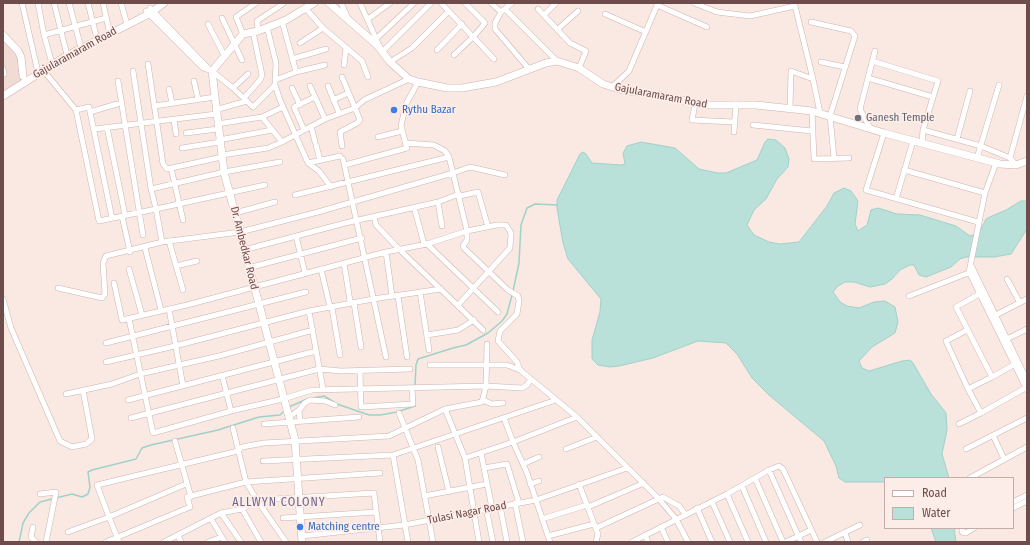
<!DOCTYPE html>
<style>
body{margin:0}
#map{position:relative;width:1030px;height:545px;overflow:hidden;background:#f9e9e2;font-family:"Fira Sans Condensed",sans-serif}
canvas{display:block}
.frame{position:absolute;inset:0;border:4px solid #6e4c4b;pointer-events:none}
.legend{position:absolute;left:884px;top:477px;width:130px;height:52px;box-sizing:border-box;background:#fdede8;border:1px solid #c4ada9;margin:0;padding:5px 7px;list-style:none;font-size:12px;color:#6e4c4b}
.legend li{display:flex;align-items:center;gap:8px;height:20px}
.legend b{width:20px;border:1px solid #c4ada9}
</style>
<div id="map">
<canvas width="1030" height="545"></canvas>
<div class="frame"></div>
<ul class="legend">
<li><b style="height:5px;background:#fff"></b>Road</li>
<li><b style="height:11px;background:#b9e0d9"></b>Water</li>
</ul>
</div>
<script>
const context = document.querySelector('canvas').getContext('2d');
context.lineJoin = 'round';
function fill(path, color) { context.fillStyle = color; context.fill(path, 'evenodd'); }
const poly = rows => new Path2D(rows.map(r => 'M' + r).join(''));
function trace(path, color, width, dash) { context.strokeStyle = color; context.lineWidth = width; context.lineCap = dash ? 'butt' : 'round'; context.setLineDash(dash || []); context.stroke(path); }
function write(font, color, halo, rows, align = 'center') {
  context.font = font + ' "Fira Sans Condensed",sans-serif'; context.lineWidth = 3.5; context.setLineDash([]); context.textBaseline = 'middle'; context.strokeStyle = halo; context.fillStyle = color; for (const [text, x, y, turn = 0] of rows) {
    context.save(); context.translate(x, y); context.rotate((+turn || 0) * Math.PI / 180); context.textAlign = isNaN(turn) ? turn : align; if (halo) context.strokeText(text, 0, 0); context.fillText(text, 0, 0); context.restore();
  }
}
const residential = poly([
 [3,34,24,52,24,81,3,95]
]);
const water = poly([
 [768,139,776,140,785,148,789,159,788,167,777,179,766,199,754,210,747,225,754,235,769,242,780,244,799,242,827,206,834,193,844,188,851,191,858,201,855,224,858,231,867,225,871,210,878,208,897,214,920,215,956,226,970,236,979,233,986,219,992,216,1006,210,1021,201,1027,201,1027,229,1011,254,994,257,966,257,960,259,951,267,926,277,919,275,914,265,910,265,900,270,892,279,885,284,870,287,854,282,845,282,838,286,833,292,840,302,847,306,859,308,874,302,885,301,895,307,898,322,895,333,872,347,859,361,862,368,869,371,902,361,910,360,913,363,931,394,946,413,947,430,942,454,949,478,885,478,885,482,845,482,839,478,836,466,824,441,769,395,752,378,737,354,726,343,698,341,653,358,619,366,610,367,598,365,592,359,592,340,600,312,601,299,568,259,563,243,557,208,557,200,580,154,583,152,586,154,592,163,621,165,625,164,623,153,627,146,641,142,675,148,699,169,718,173,726,173,757,160,765,142,768,139],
 [931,528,954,528,956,542,936,542,931,528]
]);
const stream = poly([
 [513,291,519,263,521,225,527,208,535,204,557,205],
 [415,386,416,365,418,359,453,348,466,345,488,333,502,321,507,314,512,295],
 [313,398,324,396,334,402],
 [337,404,369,415,380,415,397,412,415,406,415,400],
 [289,407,307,399],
 [19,542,23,523,29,513,40,502,72,494,82,497,88,494,90,487,88,472,92,470,136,459,142,448,151,445,218,430,259,417,280,415,283,412]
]);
const street = poly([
 [22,3,37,68],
 [38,3,44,35],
 [54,3,66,51],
 [69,3,80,44],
 [88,3,96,35],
 [103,3,109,30],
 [121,3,126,21],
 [341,3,348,18],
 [360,3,382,52,431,3],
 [441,3,494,59],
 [491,3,501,12,512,3],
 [694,3,717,12,750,16,795,6,794,4],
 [657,5,707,27],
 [150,8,211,71],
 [306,9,323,28,362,61,368,77],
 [505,9,557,61],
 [538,9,570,43,586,51,579,68],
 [146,11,203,68,212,71,233,88,253,107,275,85],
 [501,12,495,23,495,29,529,69],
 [605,14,646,32],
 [544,15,556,3],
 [222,18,242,60],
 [368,19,390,3],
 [282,21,296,72],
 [811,22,851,31,855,36,830,116,834,158],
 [208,24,225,57],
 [267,27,276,63,275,85,280,100,308,163,319,171,331,187],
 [558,29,578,11],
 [258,31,257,21,284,3],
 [243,34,236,17,256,3],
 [377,38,414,3],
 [300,43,323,28],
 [437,50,462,24],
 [454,55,474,36,485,23,465,3],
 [292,59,326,49],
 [51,60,44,35,106,18],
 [872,61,938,81,923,130,922,143],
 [390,62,412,48,449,11],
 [821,62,845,67],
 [148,64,163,164,167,169,222,157],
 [344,65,346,48],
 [3,69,4,74],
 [43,70,76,110,99,221,156,209,162,242],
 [133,71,151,189,224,172,280,162],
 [342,77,360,120,357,123,340,132,342,146],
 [868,78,933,97],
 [813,79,820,113],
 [275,80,296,72,325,65],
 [118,81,143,235],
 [194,81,198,99],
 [310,86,325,119],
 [328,86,339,113],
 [612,87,629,71,658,3],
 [233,88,248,74],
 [292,88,300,105],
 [169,89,172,103],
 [244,98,260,80,262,75,253,32],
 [333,100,348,93],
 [695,104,692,120,734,122],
 [154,106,215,97],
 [790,109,791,71,813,79,795,6],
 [76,110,89,107,112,218],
 [215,110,247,101],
 [812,111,814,159,849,158],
 [90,112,117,104],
 [262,117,282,142],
 [174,120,176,134],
 [217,124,262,117,283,107],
 [753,125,812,131],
 [311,126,315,142],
 [107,127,125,215],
 [870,128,860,109,875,51],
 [95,129,216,114],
 [304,130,294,107,315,97],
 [923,130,981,146,1010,158,1016,165],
 [734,132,736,104],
 [186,133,218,129],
 [884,133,866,190,978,222],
 [378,137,402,131],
 [957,139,970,91],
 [219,140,272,130],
 [405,143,434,145,445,151,449,157],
 [316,145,320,160],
 [182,148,220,142],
 [222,155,268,148,282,142,325,119,355,108,364,100,409,79],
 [977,158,999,85],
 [1010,158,1027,96],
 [343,159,386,357],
 [308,163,340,156],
 [996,163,985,193,969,272,1027,390],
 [345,165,407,148,401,126,406,104,418,82],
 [171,168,183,220],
 [904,170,985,193],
 [151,189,156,209,265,185],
 [460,196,478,192,488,227],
 [896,199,913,141],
 [414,207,424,244],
 [235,213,275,202],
 [122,216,130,252],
 [374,217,376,225,399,249,483,330],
 [442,226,438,202,459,194],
 [296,236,305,273],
 [169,241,183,290],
 [427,244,498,312],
 [145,248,161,310],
 [244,250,345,223,438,202],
 [386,252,392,296],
 [344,263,350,301,354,303,361,347],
 [971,265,1027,380],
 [176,266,197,261],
 [248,268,362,238],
 [129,269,142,315],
 [321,269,330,307,332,308,340,355],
 [1007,279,1020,303],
 [114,283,122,320,187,305,386,252,427,244,467,231,467,240,463,246,464,248,508,290,518,296,519,301,517,314,500,331,498,341,517,362,520,370],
 [58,288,102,298,105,294,103,263,106,256,162,242,240,232,318,212,453,173,449,157,295,195],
 [420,292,429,350],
 [398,296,407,357],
 [909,296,971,272],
 [3,299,11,328,60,441,72,447,86,444,92,439,83,390],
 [458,305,510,248,511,233,506,225,497,225,467,231,453,173,470,167,505,175],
 [169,309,183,386],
 [309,311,323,389],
 [994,316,1027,299],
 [129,319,153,433,231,411,283,399,312,390,486,386,487,344],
 [967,330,946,341,968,389],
 [427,335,458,330,474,320],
 [1005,340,1027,329],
 [106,343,306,292],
 [106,362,175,346,309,311,373,299,441,289],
 [430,365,507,365,520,370,577,417,659,499,676,519,688,542],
 [360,370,361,407,413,404,412,388],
 [222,375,231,411],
 [992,377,1017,363],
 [66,394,112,384,140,374,219,356,313,330],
 [128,400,316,351],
 [483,400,492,404,503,403],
 [445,409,465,458,479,542],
 [299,410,305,403,310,400,325,401,335,405],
 [399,413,418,460,433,542],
 [981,413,1027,387],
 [289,417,299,410,300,421],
 [131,418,319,369,341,371,410,369],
 [504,418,513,442,577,417],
 [264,424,359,417],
 [959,424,981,413,968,389,992,377,956,307,983,292],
 [233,428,246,482,257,500,242,509,261,542],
 [993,435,1004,459],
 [175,441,191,497],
 [438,447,449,492],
 [566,449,597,437],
 [966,449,1027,418],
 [481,453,492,508],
 [393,455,408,542],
 [465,458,513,442,527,473,550,542],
 [263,461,393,455,556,400],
 [523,464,539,457],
 [484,468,507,464,519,503],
 [769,470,801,542],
 [755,478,783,542],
 [970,478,1027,447],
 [530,484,539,481],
 [579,484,598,534,596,542],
 [742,486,766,542],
 [40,494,56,492,46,542],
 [727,494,748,542],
 [424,496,487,484],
 [274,499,374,493,380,542],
 [257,500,286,542],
 [712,502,730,542],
 [1013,502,1027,495],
 [515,503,523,542],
 [500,506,507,542],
 [588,507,644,483],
 [486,508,493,542],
 [697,508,712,542],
 [1013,508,1027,501],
 [221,513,241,542],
 [283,518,376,512],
 [211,519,225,542],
 [542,519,587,505],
 [33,527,31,537,36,542],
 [661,527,668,542],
 [596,528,663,497,679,506,685,514],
 [962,528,962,532,966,533,974,528],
 [68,532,109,517,97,485,238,451,242,447,264,443,389,436,445,409,482,402,486,386,522,388,527,385,531,379],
 [845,533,848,542],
 [178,535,181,542],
 [645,535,648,542],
 [302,536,404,525,536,500,627,468],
 [548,536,594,524],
 [106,542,190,507,187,497,246,482,380,473],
 [119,542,109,517,186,484],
 [164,542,221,513,242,509],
 [208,542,222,537],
 [632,542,727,494,769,470,779,466,783,469,817,542],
 [786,542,811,530],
 [825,542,860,525],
 [863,542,867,540]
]);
const secondary = poly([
 [329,3,377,45,390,62,409,79,418,82,447,88,462,88,496,82,546,63,557,61,579,68,603,84,622,90,657,95,706,105,756,105,812,111,884,133,1000,164,1016,165,1027,161],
 [3,35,18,51,21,57,23,76],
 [3,96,68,55,149,14,164,3],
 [302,542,295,440,224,172,212,71,243,34,258,31,286,20,314,3]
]);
const markers = [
 [394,110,4,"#3f7fe0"],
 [858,118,4,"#6b7280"],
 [300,527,4,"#3f7fe0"]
];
const streetNames = [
 ["Gajularamaram Road",75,53,-29],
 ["Gajularamaram Road",661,96,11],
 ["Dr. Ambedkar Road",244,248,76],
 ["Tulasi Nagar Road",467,513,-11]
];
const shopNames = [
 ["Rythu Bazar",402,110],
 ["Matching centre",308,527]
];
const worshipNames = [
 ["Ganesh Temple",866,118]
];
const neighbourhoodNames = [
 ["ALLWYN COLONY",279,503]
];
fill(residential, '#f2dbd4');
fill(water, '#b9e0d9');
trace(water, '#a0d1c8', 1);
trace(stream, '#a0d1c8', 1.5);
trace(street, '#cdb3b0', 6);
trace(secondary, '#d0b1ad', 8);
trace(street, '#fff', 5);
trace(secondary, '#fff', 7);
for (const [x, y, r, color] of markers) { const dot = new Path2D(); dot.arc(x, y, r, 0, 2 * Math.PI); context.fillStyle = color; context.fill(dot); trace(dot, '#fdede8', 1.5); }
write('11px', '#6e4c4b', '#fdede8', streetNames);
write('11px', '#366cbe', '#fdede8', shopNames, 'left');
write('11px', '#5b616d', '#fdede8', worshipNames, 'left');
context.letterSpacing = '1px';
write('12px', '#70648b', '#fdede8', neighbourhoodNames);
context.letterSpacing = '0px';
</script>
